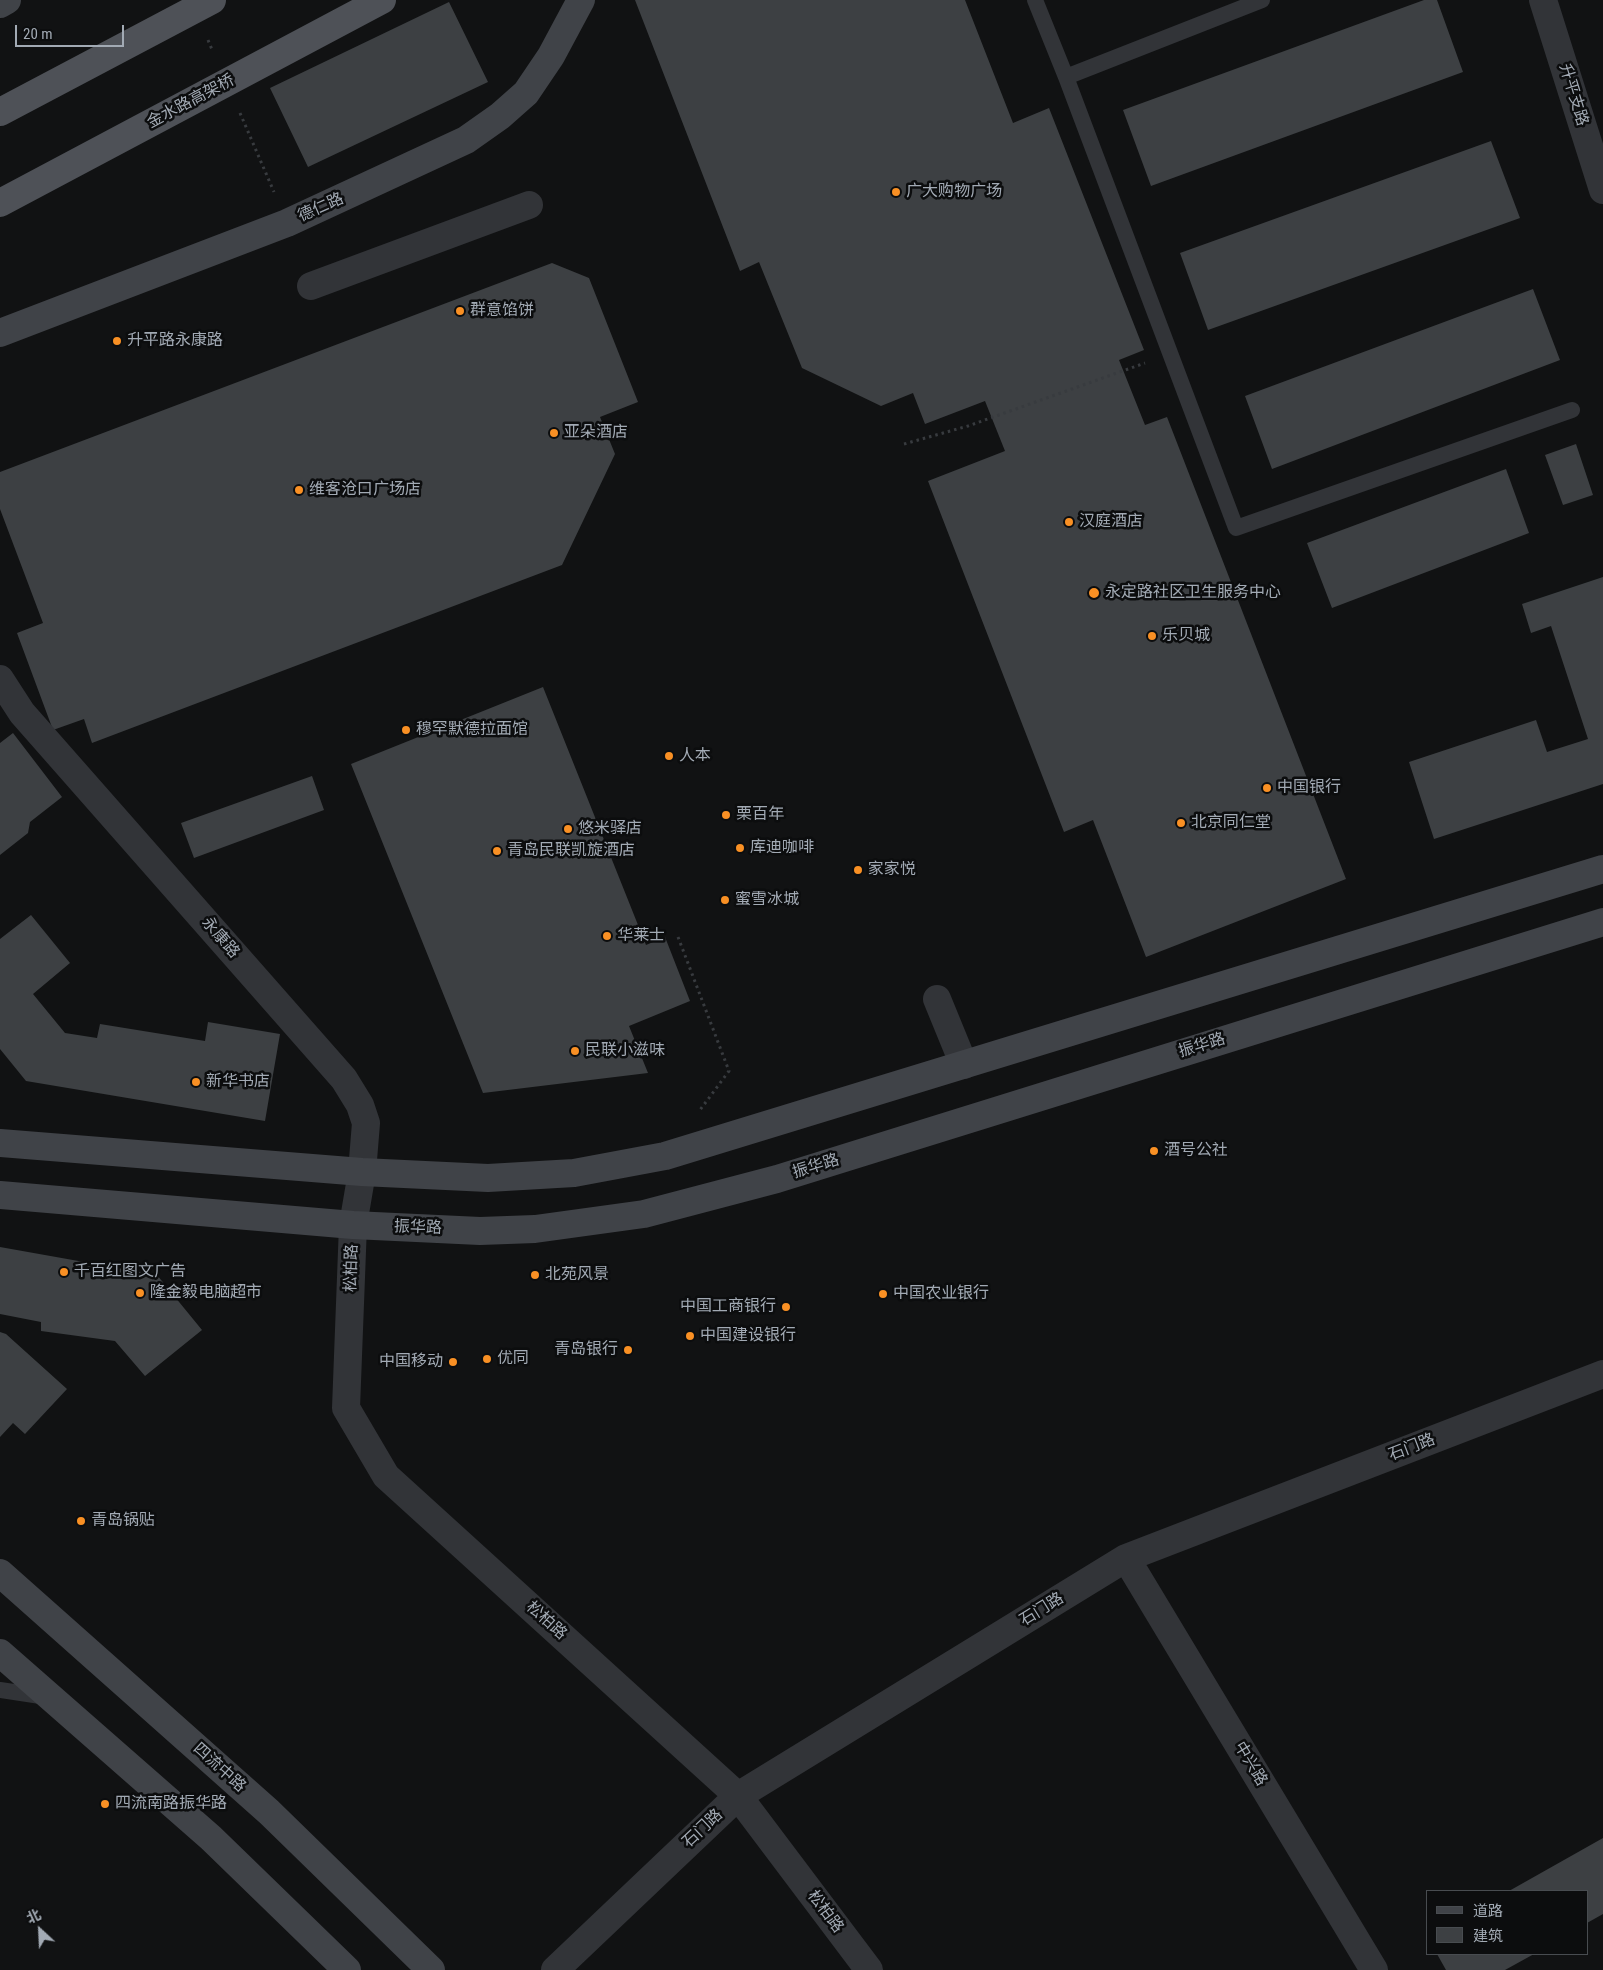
<!DOCTYPE html>
<meta charset="utf-8">
<style>
body{margin:0}
#map{position:relative;width:1603px;height:1970px;overflow:hidden;background:#111213;font-family:"Roboto Condensed","Noto Sans SC",sans-serif}
canvas{display:block}
.legend{position:absolute;left:1426px;top:1890px;width:162px;height:65px;box-sizing:border-box;background:#0c0d0e;border:1px solid #484c50;margin:0;padding:6px 9px;list-style:none;font-size:15px;color:#a2aab4}
.legend li{display:flex;align-items:center;gap:10px;height:25px}
.legend b{width:25px;border:1px solid #484c50}
.north{position:absolute;left:15px;top:1905px;width:50px;height:50px;-webkit-text-stroke:4px #0c0d0e;paint-order:stroke;rotate:335deg;font-size:14px;font-weight:700;line-height:20px;text-align:center;color:#a2aab4}
.north::after{content:'';display:block;margin:auto;width:18px;height:22px;background:#a2aab4;clip-path:polygon(50% 0,100% 100%,50% 72%,0 100%)}
.scale{position:absolute;left:15px;top:25px;width:109px;height:22px;box-sizing:border-box;border:2px solid #a2aab4;border-top:0;padding-left:6px;font-size:15px;line-height:18px;white-space:nowrap;color:#a2aab4;-webkit-text-stroke:4px #0c0d0e;paint-order:stroke}
</style>
<div id="map">
<canvas width="1603" height="1970"></canvas>
<ul class="legend">
<li><b style="height:6px;background:#404348"></b>道路</li>
<li><b style="height:14px;background:#3d4043"></b>建筑</li>
</ul>
<div class="north">北</div>
<div class="scale">20 m</div>
</div>
<script>
const context = document.querySelector('canvas').getContext('2d');
context.lineJoin = 'round';
function fill(path, color) { context.fillStyle = color; context.fill(path, 'evenodd'); }
const poly = rows => new Path2D(rows.map(r => 'M' + r).join(''));
function trace(path, color, width, dash) { context.strokeStyle = color; context.lineWidth = width; context.lineCap = dash ? 'butt' : 'round'; context.setLineDash(dash || []); context.stroke(path); }
function write(font, color, halo, rows, align = 'center') {
  context.font = font + ' "Roboto Condensed","Noto Sans SC",sans-serif'; context.lineWidth = 5; context.setLineDash([]); context.textBaseline = 'middle'; context.strokeStyle = halo; context.fillStyle = color; for (const [text, x, y, turn = 0] of rows) {
    context.save(); context.translate(x, y); context.rotate((+turn || 0) * Math.PI / 180); context.textAlign = isNaN(turn) ? turn : align; if (halo) context.strokeText(text, 0, 0); context.fillText(text, 0, 0); context.restore();
  }
}
const building = poly([
 [635,0,965,0,1013,123,1049,108,1144,350,1119,360,1145,425,1167,417,1346,879,1146,957,1093,820,1064,832,928,481,1005,451,985,401,925,424,913,393,881,406,802,368,759,262,740,271],
 [1424,0,1437,0,1463,72,1151,186,1123,110],
 [449,2,488,82,308,167,270,88],
 [1491,141,1520,218,1208,330,1180,253],
 [552,263,589,278,638,402,600,417,615,454,562,565,92,743,84,719,53,730,17,633,43,623,0,509,0,472],
 [1533,289,1560,360,1272,469,1245,396],
 [1576,444,1593,495,1563,505,1545,455],
 [1506,469,1529,533,1332,608,1307,543],
 [1603,577,1603,784,1434,839,1409,762,1536,720,1547,752,1588,739,1551,626,1531,633,1522,604],
 [543,687,646,945,665,937,690,1001,629,1026,648,1073,483,1093,351,764],
 [13,733,62,797,30,822,28,833,0,855,0,743],
 [312,776,324,810,194,858,181,823],
 [31,915,70,963,33,994,65,1033,97,1038,100,1024,205,1041,208,1022,280,1034,265,1121,26,1081,0,1049,0,939],
 [0,1247,157,1275,202,1330,145,1376,115,1341,41,1331,41,1322,0,1314],
 [0,1332,6,1334,67,1389,25,1434,13,1423,0,1437],
 [1603,1838,1603,1914,1587,1923,1587,1891,1509,1891],
 [1437,1954,1534,1954,1505,1970,1446,1970]
]);
const path = poly([
 [208,40,213,52],
 [240,113,274,192],
 [904,444,968,426,1145,363],
 [678,937,729,1071,700,1110]
]);
const lane = poly([
 [1035,0,1066,77,1236,528,1572,410],
 [1066,77,1262,0],
 [0,1690,47,1697]
]);
const street = poly([
 [1543,0,1603,190],
 [311,286,529,205],
 [0,679,22,713,344,1079,360,1105,366,1123,362,1172,353,1225,346,1408,386,1476,738,1796,869,1970],
 [937,999,964,1065],
 [1126,1558,1374,1970],
 [555,1970,738,1796,1126,1558,1603,1374]
]);
const secondary = poly([
 [0,4,7,0],
 [0,333,287,223,466,140,500,116,526,93,551,56,581,0],
 [0,1143,362,1172,488,1178,574,1173,665,1156,1603,869],
 [0,1195,353,1225,480,1231,535,1229,644,1214,777,1179,1603,922],
 [0,1573,269,1812,431,1970],
 [0,1653,211,1838,347,1970]
]);
const primaryBridge = poly([
 [0,112,212,0],
 [0,203,382,0]
]);
const markers = [
 [896,192,5,"#f99024"],
 [460,311,5,"#f99024"],
 [117,341,5,"#f99024"],
 [554,433,5,"#f99024"],
 [299,490,5,"#f99024"],
 [1069,522,5,"#f99024"],
 [1094,593,6,"#f99024"],
 [1152,636,5,"#f99024"],
 [406,730,5,"#f99024"],
 [669,756,5,"#f99024"],
 [1267,788,5,"#f99024"],
 [726,815,5,"#f99024"],
 [1181,823,5,"#f99024"],
 [568,829,5,"#f99024"],
 [740,848,5,"#f99024"],
 [497,851,5,"#f99024"],
 [858,870,5,"#f99024"],
 [725,900,5,"#f99024"],
 [607,936,5,"#f99024"],
 [575,1051,5,"#f99024"],
 [196,1082,5,"#f99024"],
 [1154,1151,5,"#f99024"],
 [64,1272,5,"#f99024"],
 [535,1275,5,"#f99024"],
 [140,1293,5,"#f99024"],
 [883,1294,5,"#f99024"],
 [786,1307,5,"#f99024"],
 [690,1336,5,"#f99024"],
 [628,1350,5,"#f99024"],
 [487,1359,5,"#f99024"],
 [453,1362,5,"#f99024"],
 [81,1521,5,"#f99024"],
 [105,1804,5,"#f99024"]
];
const streetNames = [
 ["升平支路",1573,95,73],
 ["金水路高架桥",191,102,-28],
 ["德仁路",321,208,-24],
 ["永康路",220,938,49],
 ["振华路",1202,1046,-17],
 ["振华路",816,1167,-17],
 ["振华路",418,1228,2],
 ["松柏路",352,1268,-88],
 ["石门路",1412,1448,-21],
 ["石门路",1042,1610,-32],
 ["松柏路",546,1621,42],
 ["中兴路",1250,1764,59],
 ["四流中路",219,1768,42],
 ["石门路",703,1829,-43],
 ["松柏路",825,1912,53]
];
const poiNames = [
 ["广大购物广场",906,192],
 ["群意馅饼",470,311],
 ["升平路永康路",127,341],
 ["亚朵酒店",564,433],
 ["维客沧口广场店",309,490],
 ["汉庭酒店",1079,522],
 ["永定路社区卫生服务中心",1105,593],
 ["乐贝城",1162,636],
 ["穆罕默德拉面馆",416,730],
 ["人本",679,756],
 ["中国银行",1277,788],
 ["栗百年",736,815],
 ["北京同仁堂",1191,823],
 ["悠米驿店",578,829],
 ["库迪咖啡",750,848],
 ["青岛民联凯旋酒店",507,851],
 ["家家悦",868,870],
 ["蜜雪冰城",735,900],
 ["华莱士",617,936],
 ["民联小滋味",585,1051],
 ["新华书店",206,1082],
 ["酒号公社",1164,1151],
 ["千百红图文广告",74,1272],
 ["北苑风景",545,1275],
 ["隆金毅电脑超市",150,1293],
 ["中国农业银行",893,1294],
 ["中国工商银行",776,1307,"right"],
 ["中国建设银行",700,1336],
 ["青岛银行",618,1350,"right"],
 ["优同",497,1359],
 ["中国移动",443,1362,"right"],
 ["青岛锅贴",91,1521],
 ["四流南路振华路",115,1804]
];
fill(building, '#3d4043');
trace(path, '#383b3f', 3, [2.5, 4]);
trace(lane, '#323438', 16);
trace(street, '#323438', 28);
trace(secondary, '#404348', 28);
trace(primaryBridge, '#4e5157', 28);
for (const [x, y, r, color] of markers) { const dot = new Path2D(); dot.arc(x, y, r, 0, 2 * Math.PI); context.fillStyle = color; context.fill(dot); trace(dot, '#0c0d0e', 2); }
write('16px', '#a2aab4', '#0c0d0e', streetNames);
write('16px', '#a2aab4', '#0c0d0e', poiNames, 'left');
</script>
